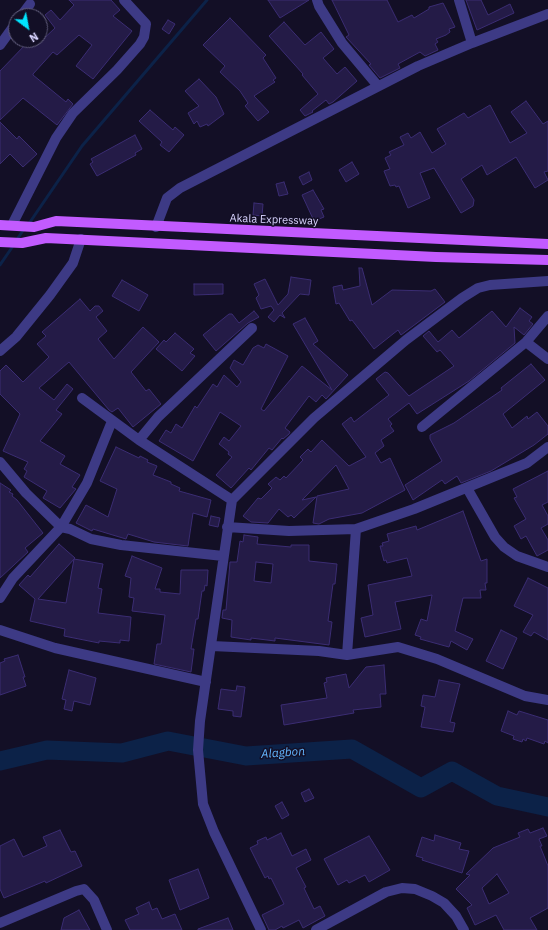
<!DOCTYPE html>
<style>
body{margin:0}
#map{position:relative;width:548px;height:930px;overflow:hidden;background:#130f26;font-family:"IBM Plex Sans",sans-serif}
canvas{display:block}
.north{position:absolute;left:8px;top:8px;width:40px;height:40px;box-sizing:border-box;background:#130f26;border:1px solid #625e7d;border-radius:50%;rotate:148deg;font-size:11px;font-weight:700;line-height:16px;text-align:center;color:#d9d4ff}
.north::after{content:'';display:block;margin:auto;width:14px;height:18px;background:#00e5ff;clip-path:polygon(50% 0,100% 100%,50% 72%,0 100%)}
</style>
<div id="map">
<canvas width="548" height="930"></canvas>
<div class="north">N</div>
</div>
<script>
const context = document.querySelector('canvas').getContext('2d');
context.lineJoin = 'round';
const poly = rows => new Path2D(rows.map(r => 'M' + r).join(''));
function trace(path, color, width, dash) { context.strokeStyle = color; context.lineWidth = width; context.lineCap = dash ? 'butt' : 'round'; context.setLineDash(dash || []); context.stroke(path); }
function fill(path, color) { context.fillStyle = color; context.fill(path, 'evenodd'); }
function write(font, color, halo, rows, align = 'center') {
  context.font = font + ' "IBM Plex Sans",sans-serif'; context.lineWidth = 3; context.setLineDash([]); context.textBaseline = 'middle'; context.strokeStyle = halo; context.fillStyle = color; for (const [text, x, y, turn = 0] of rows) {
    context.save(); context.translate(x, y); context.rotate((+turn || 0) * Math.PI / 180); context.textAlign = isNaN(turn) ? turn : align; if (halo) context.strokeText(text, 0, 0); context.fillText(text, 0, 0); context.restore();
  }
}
const stream = poly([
 [28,225,82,146,207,0],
 [16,241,24,229],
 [0,265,13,246]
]);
const river = poly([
 [0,761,47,750,122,753,168,741,246,756,352,749,421,788,452,771,497,796,548,807]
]);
const building = poly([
 [69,0,111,0,120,10,113,16,132,31,93,79,76,66,92,45,79,35,57,55,53,52,33,74,33,75,66,102,68,99,73,104,57,125,23,98,0,120,0,71,27,43,31,40,37,45,55,28,45,15,51,10,60,20,74,5,69,0],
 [268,0,309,0,280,18,268,0],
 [332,0,387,0,398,22,412,15,414,18,429,9,429,7,443,3,455,27,449,29,450,32,446,35,436,39,438,42,435,44,438,50,425,56,420,52,398,64,400,68,380,78,369,65,371,64,346,37,349,35,332,0],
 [466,0,481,0,488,15,510,4,514,13,477,30,466,0],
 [230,18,266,55,263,58,276,78,273,80,275,82,254,96,269,112,258,121,245,106,248,103,240,91,220,72,225,66,203,45,230,18],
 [168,20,175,24,169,34,162,29,168,20],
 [284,22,305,45,321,32,334,49,323,58,337,74,345,67,357,81,333,102,329,104,326,100,312,111,313,112,305,116,300,110,318,94,302,75,303,74,269,36,284,22],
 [199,79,216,97,224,114,208,126,207,124,200,127,197,121,194,124,188,113,199,106,185,91,199,79],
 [526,101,543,124,548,121,548,171,544,172,548,180,535,188,516,157,487,175,482,165,461,179,474,200,473,206,461,213,434,168,420,173,430,198,408,208,399,186,396,187,395,185,390,186,384,171,390,169,385,158,391,155,389,152,404,145,400,137,408,133,411,138,420,132,432,153,446,144,437,129,464,113,468,118,490,105,510,143,527,133,511,112,526,101],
 [150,110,173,130,175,127,184,135,169,152,160,145,162,142,139,121,150,110],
 [0,122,17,139,19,136,37,154,23,167,10,154,0,164,0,122],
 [135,135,142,149,135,153,136,155,97,176,90,164,93,162,91,159,135,135],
 [352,162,359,174,346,182,339,170,352,162],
 [309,172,312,180,303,185,299,177,309,172],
 [284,182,288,194,279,196,276,184,284,182],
 [313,190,324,209,321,210,324,217,314,221,302,195,313,190],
 [254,203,263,204,262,216,253,215,254,203],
 [359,268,362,268,372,305,392,290,431,291,435,289,445,302,401,335,398,330,374,349,352,320,350,321,339,303,336,304,333,287,342,285,343,290,360,286,359,268],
 [291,277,311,280,309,295,300,294,282,313,285,318,280,315,274,322,268,317,274,310,271,306,261,309,256,298,259,295,254,284,265,279,278,305,288,294,291,277],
 [122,280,148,295,139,311,112,296,122,280],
 [194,284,223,284,223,294,194,295,194,284],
 [80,299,90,311,95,306,99,306,103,311,96,317,107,331,98,339,114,359,143,327,159,342,131,372,146,391,149,389,161,404,133,427,118,408,112,412,109,410,69,362,39,388,54,400,67,384,73,389,56,410,62,414,40,441,65,456,60,464,80,475,72,487,76,489,60,508,43,498,47,491,24,477,27,471,24,469,28,462,3,451,20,414,0,394,0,371,6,365,23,382,49,357,37,344,46,336,42,332,80,299],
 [520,308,532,317,529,321,533,324,524,335,514,327,515,343,469,381,417,414,409,403,388,419,392,424,390,426,394,431,381,440,384,446,375,453,381,463,390,458,405,490,362,513,329,519,319,524,313,523,317,496,349,489,336,465,302,500,316,497,294,518,291,515,288,517,279,509,268,523,251,522,243,516,258,498,261,499,272,488,268,484,276,477,280,480,284,476,286,478,303,460,300,457,308,449,311,452,322,440,349,466,366,457,342,424,351,417,354,422,389,395,376,379,385,372,388,373,409,396,454,366,440,350,437,352,423,336,429,331,438,342,452,330,459,338,492,311,506,327,520,308],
 [254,311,259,317,248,323,216,351,203,335,229,314,232,314,239,323,254,311],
 [305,318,318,341,313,344,348,375,326,399,322,395,316,402,309,396,285,428,290,432,289,434,283,439,282,438,272,450,269,448,251,470,249,468,231,488,216,475,232,457,228,454,229,452,219,444,224,437,229,441,241,426,220,412,193,461,159,441,166,430,171,433,176,424,182,428,195,406,197,408,213,384,217,387,224,375,237,387,241,382,230,368,234,360,243,365,253,348,258,345,264,348,266,344,288,356,261,409,264,411,302,366,332,390,293,324,305,318],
 [175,333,194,349,190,353,195,356,182,371,156,349,164,340,166,342,175,333],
 [531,364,545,380,503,414,512,428,527,416,528,419,537,412,548,426,548,434,534,445,491,471,461,483,457,476,445,484,442,480,413,500,405,485,442,461,430,439,430,435,454,423,502,390,501,388,531,364],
 [116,447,139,458,140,456,148,460,147,462,157,466,153,475,171,482,171,484,180,488,179,491,211,500,207,517,193,513,188,546,154,542,128,534,126,539,93,529,92,531,76,523,86,505,108,517,117,489,100,481,116,447],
 [548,471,548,502,542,505,548,516,548,524,541,528,548,540,548,550,537,556,526,536,521,539,514,526,526,519,514,498,517,497,513,489,548,471],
 [0,483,11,490,9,492,13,494,12,496,17,500,43,533,25,548,28,552,0,578,0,483],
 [463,511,481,561,487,559,487,583,485,583,486,590,480,590,481,598,463,598,455,631,473,639,467,650,451,641,449,647,420,639,421,637,415,635,421,619,427,621,432,595,395,602,401,629,365,637,361,618,373,615,368,585,412,576,407,558,387,563,386,560,384,561,380,546,383,546,382,543,389,541,387,534,416,526,417,530,463,511],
 [211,516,220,518,218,527,209,525,211,516],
 [244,535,258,537,257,544,291,547,291,545,309,545,309,561,337,564,335,584,333,584,328,621,332,622,329,645,275,638,275,641,251,638,251,640,231,637,232,620,222,618,223,610,226,610,230,562,237,562,240,541,243,542,244,535],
 [256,562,273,564,271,583,254,581,256,562],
 [59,544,75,558,38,599,66,603,74,559,103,564,98,588,102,589,98,613,131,617,129,641,120,640,120,643,99,641,99,643,64,636,65,629,30,621,35,599,19,585,28,575,30,577,59,544],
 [132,556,162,568,155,589,160,589,160,592,180,594,181,570,208,570,207,586,205,585,204,591,202,591,198,619,196,619,191,649,194,649,191,672,154,664,157,644,161,644,165,615,132,611,134,598,129,597,131,578,125,576,132,556],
 [528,578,548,588,548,640,534,632,531,636,523,632,533,615,514,606,528,578],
 [501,630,517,638,503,669,486,661,501,630],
 [18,655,25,677,23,677,26,686,0,695,0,663,5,661,4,659,18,655],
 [384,665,386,694,380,694,381,707,353,710,354,713,284,725,281,705,327,698,324,683,327,682,326,678,346,674,349,688,366,667,384,665],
 [69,670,96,678,90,705,74,701,72,711,64,709,66,700,62,699,69,670],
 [439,680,460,684,450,722,455,723,453,732,421,727,425,707,421,706,423,695,435,697,439,680],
 [237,686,245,687,241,717,233,716,233,711,218,709,221,689,236,691,237,686],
 [508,711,517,715,519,711,548,720,548,743,545,741,544,744,527,738,526,741,523,739,522,742,513,739,514,736,501,731,508,711],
 [309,789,314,798,305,802,301,793,309,789],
 [282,802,289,815,282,819,275,806,282,802],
 [543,828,547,836,539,839,542,846,540,846,548,866,548,908,530,918,537,930,504,930,496,915,475,925,467,908,472,905,456,889,470,875,466,874,493,848,520,837,518,833,528,829,530,833,543,828],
 [497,874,509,893,489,904,482,888,497,874],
 [60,830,71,852,75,851,82,866,46,883,45,881,4,898,0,889,0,846,14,839,23,857,47,846,43,837,60,830],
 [281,833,292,856,306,849,311,860,296,868,306,887,304,888,314,909,320,906,325,916,303,928,299,920,283,928,282,926,275,930,269,930,262,915,284,904,271,878,269,879,268,876,265,878,250,848,258,844,257,841,266,837,267,840,281,833],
 [435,835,461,843,459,849,469,851,462,873,422,860,423,858,416,856,422,837,434,841,435,835],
 [369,836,390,870,369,882,365,875,349,883,347,880,338,885,324,859,369,836],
 [198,869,209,898,180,910,169,880,198,869],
 [149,902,152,910,157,908,162,919,175,914,182,930,130,930,125,920,139,914,136,908,149,902],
 [79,910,90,930,61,930,64,918,79,910],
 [228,918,233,930,198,930,198,929,228,918]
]);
const street = poly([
 [317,0,319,6,342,43,378,86],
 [459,0,472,43],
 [21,16,30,4],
 [0,45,16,23],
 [12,225,56,138,73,113,117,70,140,44,144,37,146,24,124,0],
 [156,227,167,198,180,188,418,66,472,43,548,14],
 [526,342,548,359],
 [0,351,16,337,50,295,73,263,81,239],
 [82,398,139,440,232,500],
 [422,427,526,342,548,316],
 [139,440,158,417,252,328],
 [0,462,26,493,61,527,70,529,91,539,121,545,223,556],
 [467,488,495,537,504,547,517,556,548,567],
 [227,527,289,531,356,529,414,509,527,463,548,447],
 [0,598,13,578,61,527,87,483,112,421],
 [0,630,55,648,206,682],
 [212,646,319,651,347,655,398,647,437,659,525,696,548,700],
 [347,655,356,529],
 [0,923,76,891,84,889,94,900,107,930],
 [261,930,214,832,203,804,198,750,200,721,232,500,314,418,406,340,462,298,478,288,490,285,548,281],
 [316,930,386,892,402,888,415,889,432,896,444,903,456,916,464,930]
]);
const primary = poly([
 [0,225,34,227,56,221,548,244],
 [0,242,22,243,46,238,436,257,548,260]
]);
const streetNames = [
 ["Akala Expressway",274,220,2]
];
const waterNames = [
 ["Alagbon",283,753,-4]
];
trace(stream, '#0c2248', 3);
trace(river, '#0c2248', 19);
fill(building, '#241b47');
trace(building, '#3b2d73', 1);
trace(street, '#3d3a85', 10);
trace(primary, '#c25bff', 10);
write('11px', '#d9d4ff', '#130f26', streetNames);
write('italic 12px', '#62b6ff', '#130f26', waterNames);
</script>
